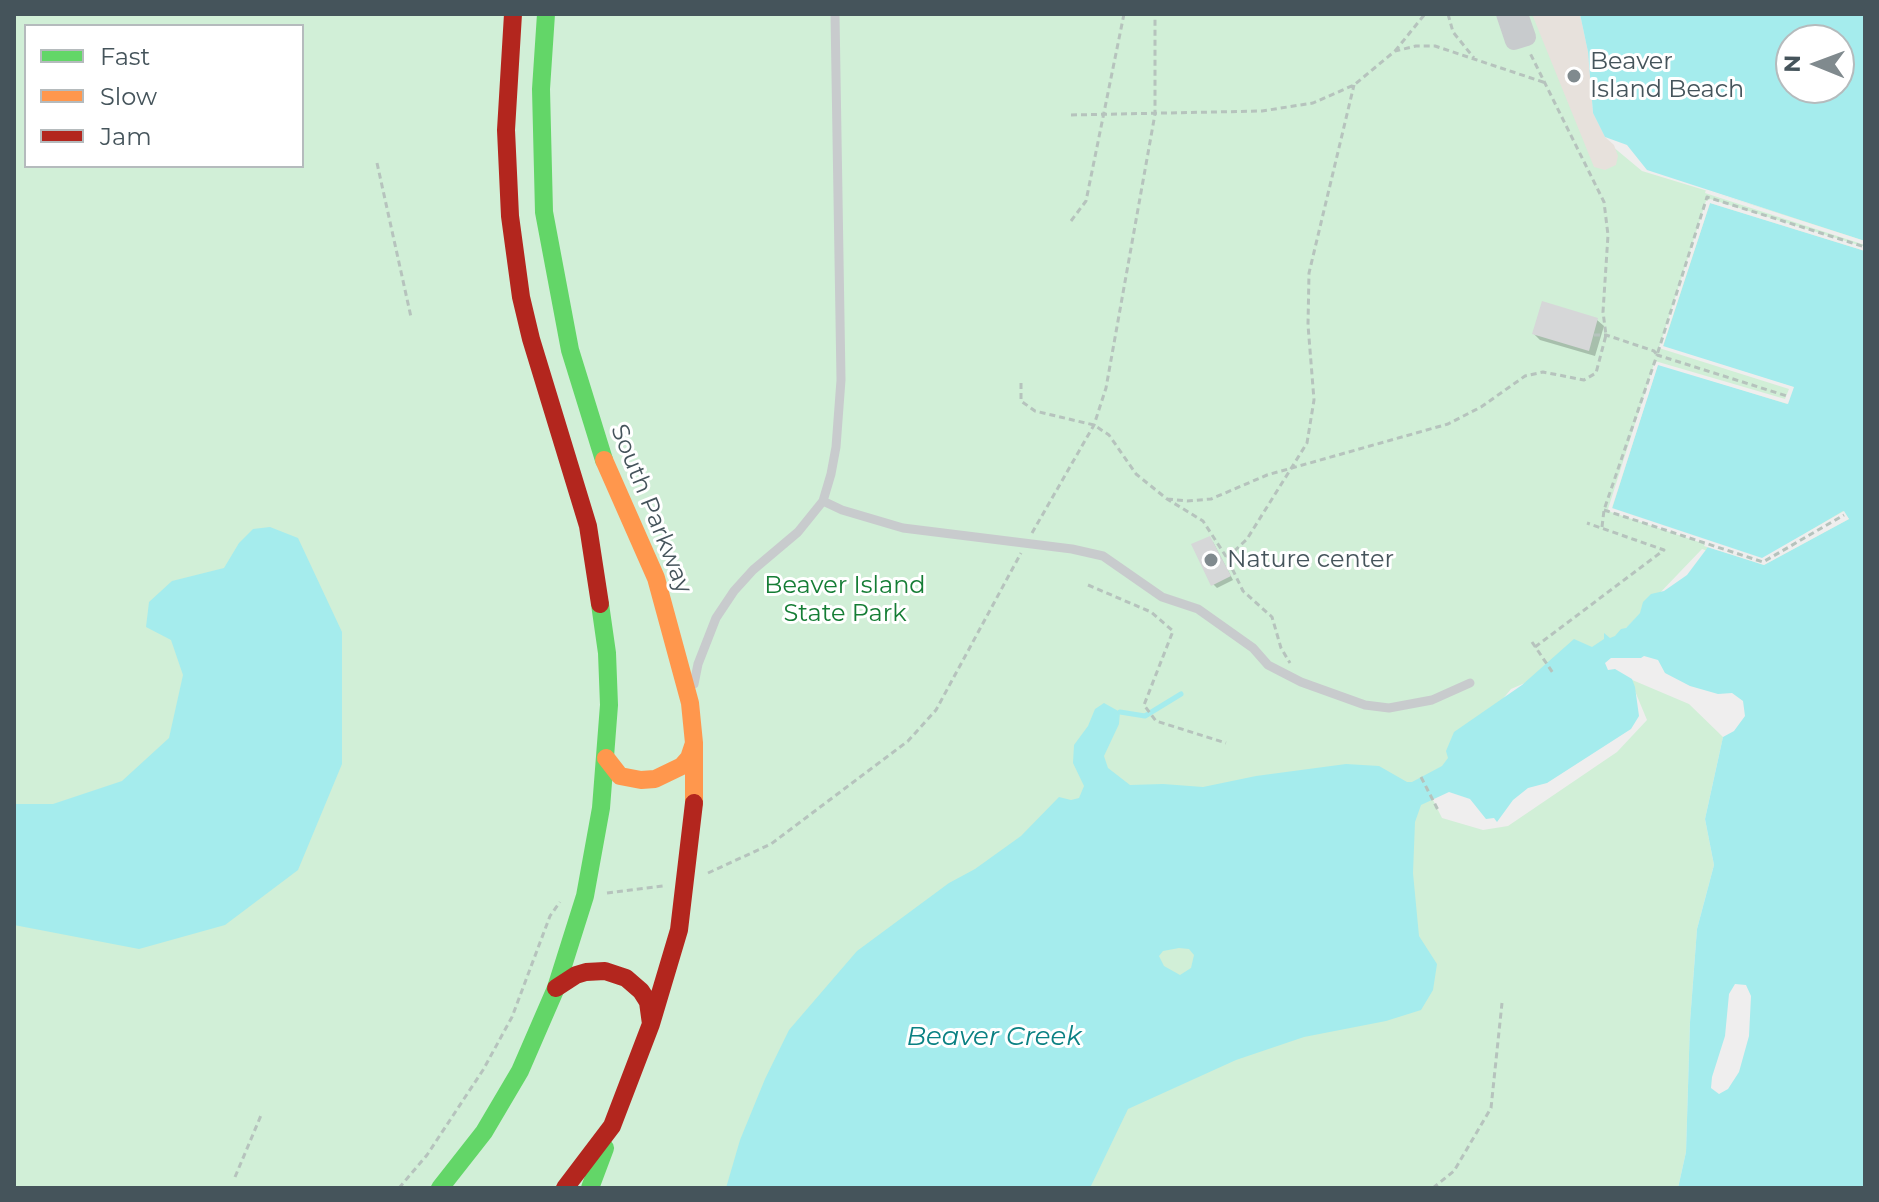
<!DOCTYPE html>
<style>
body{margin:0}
#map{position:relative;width:1879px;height:1202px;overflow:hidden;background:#efeeee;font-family:Montserrat,sans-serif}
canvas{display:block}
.frame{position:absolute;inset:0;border:16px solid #45545b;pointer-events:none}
.legend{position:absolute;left:24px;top:24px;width:280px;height:144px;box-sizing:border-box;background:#fff;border:2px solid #b5bbbd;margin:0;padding:10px 14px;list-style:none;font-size:24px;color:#45545b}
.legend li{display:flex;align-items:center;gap:16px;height:40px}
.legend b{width:40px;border:2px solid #b5bbbd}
.north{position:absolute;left:1775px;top:24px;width:80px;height:80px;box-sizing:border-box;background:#fff;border:2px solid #b5bbbd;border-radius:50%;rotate:271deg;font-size:22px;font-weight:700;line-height:32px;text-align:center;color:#45545b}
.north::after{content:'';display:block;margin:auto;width:28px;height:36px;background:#808a8e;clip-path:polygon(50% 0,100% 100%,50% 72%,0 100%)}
</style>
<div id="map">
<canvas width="1879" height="1202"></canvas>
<div class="frame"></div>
<ul class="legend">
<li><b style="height:10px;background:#63d668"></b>Fast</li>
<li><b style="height:10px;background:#ff974d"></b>Slow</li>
<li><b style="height:10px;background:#b3261e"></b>Jam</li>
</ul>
<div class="north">N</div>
</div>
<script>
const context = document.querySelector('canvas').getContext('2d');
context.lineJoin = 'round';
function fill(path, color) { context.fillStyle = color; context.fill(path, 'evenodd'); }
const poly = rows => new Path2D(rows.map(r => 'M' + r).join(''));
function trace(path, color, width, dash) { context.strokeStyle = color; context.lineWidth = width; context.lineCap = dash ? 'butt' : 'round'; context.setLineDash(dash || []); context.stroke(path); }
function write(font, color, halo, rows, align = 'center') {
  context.font = font + ' Montserrat,sans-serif'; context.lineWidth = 6; context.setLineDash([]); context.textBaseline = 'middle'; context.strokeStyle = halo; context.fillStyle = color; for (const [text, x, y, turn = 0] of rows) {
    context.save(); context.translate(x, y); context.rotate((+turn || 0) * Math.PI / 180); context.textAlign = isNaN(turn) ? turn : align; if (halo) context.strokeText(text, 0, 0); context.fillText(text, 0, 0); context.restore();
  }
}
const green = poly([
 [14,14,1548,14,1588,126,1642,171,1865,239,1865,501,1853,523,1762,570,1702,549,1608,647,1511,689,1428,790,1442,818,1483,830,1508,826,1617,752,1647,720,1630,679,1689,704,1723,737,1705,819,1714,865,1697,929,1690,1022,1686,1152,1678,1188,14,1188],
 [26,26,302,26,302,166,26,166]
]);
const sand = poly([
 [1532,14,1580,14,1588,52,1593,113,1605,137,1614,145,1618,156,1616,165,1605,170,1594,167]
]);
const water = poly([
 [1580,14,1865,14,1865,241,1647,170,1627,145,1605,137,1593,113,1588,52],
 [1791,40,1839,40,1839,88,1791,88],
 [1710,203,1865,251,1865,1188,1678,1188,1686,1152,1690,1022,1697,929,1714,865,1705,819,1723,737,1734,731,1745,716,1743,701,1732,693,1718,694,1690,686,1665,673,1658,660,1644,656,1641,658,1611,658,1605,663,1608,670,1615,669,1632,679,1635,687,1639,716,1631,729,1547,783,1528,788,1513,800,1497,822,1494,818,1486,819,1470,799,1449,792,1421,805,1415,822,1413,873,1419,936,1437,964,1433,990,1421,1010,1386,1021,1304,1037,1236,1060,1128,1109,1090,1188,726,1188,740,1140,765,1079,789,1030,857,951,949,883,975,869,1021,836,1059,797,1071,800,1079,798,1084,786,1073,763,1074,745,1088,726,1095,709,1104,703,1120,712,1119,724,1104,756,1108,768,1130,785,1163,784,1203,787,1256,776,1346,764,1379,766,1407,782,1412,782,1442,766,1448,758,1446,751,1454,732,1522,685,1574,639,1592,647,1604,639,1604,633,1610,638,1615,636,1621,629,1626,628,1640,613,1643,602,1651,594,1664,591,1687,575,1708,547,1764,565,1849,519,1843,511,1762,559,1612,509,1658,364,1787,404,1793,387,1663,347],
 [1179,948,1189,949,1194,955,1191,968,1180,975,1164,966,1159,956,1163,951],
 [1735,984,1746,985,1751,996,1749,1036,1739,1072,1728,1089,1719,1094,1711,1088,1712,1077,1725,1036,1729,994],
 [270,527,298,538,342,632,342,764,298,870,225,925,139,949,14,925,14,804,53,804,122,781,169,738,183,675,171,640,146,627,149,602,172,581,224,568,239,543,253,529]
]);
const pier = poly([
 [1706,190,1865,241,1865,245,1705,193],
 [1710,199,1865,247,1865,251,1710,203,1663,346,1794,387,1788,404,1658,365,1612,508,1762,558,1844,511,1849,519,1764,565,1704,546,1705,544,1611,512,1608,509,1655,361,1785,399,1789,389,1659,348,1706,201]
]);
const shadow = poly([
 [1597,320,1604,326,1595,356,1540,340,1534,334],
 [1213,542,1233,580,1217,588,1213,584]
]);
const stream = poly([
 [1120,712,1145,716,1181,694]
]);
const building = poly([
 [1542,301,1598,318,1589,351,1532,334],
 [1210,536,1231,576,1211,586,1191,544]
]);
const path = poly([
 [1448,14,1453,32,1474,58],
 [1395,51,1425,14],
 [1071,115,1262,111,1313,103,1354,85,1395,51,1416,46,1435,46,1546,83],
 [377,163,411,317],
 [1071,221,1086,201,1124,14],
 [1594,335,1606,335,1654,351,1657,355,1707,197,1865,247],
 [1021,383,1021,401,1035,411,1094,425,1109,435,1136,474,1167,499,1203,521,1227,558,1243,591,1272,617,1281,648,1290,663],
 [1167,499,1187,501,1211,499,1267,475,1448,424,1481,407,1525,376,1543,372,1584,380,1596,373,1606,335,1603,312,1608,235,1604,202,1530,53],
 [1604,510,1763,562,1844,515],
 [1602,527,1604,510,1657,355,1787,396],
 [1032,533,1094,425,1106,388,1155,114,1155,14],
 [1227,558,1247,539,1307,443,1314,400,1308,325,1309,273,1354,85],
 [1088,585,1151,612,1173,631,1144,705,1156,721,1226,743],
 [1532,642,1553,673],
 [1535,647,1664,550,1587,523],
 [1421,777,1438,810],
 [708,873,771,844,908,741,936,710,1021,553],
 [607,893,663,886],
 [235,1177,262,1113],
 [399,1188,427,1155,483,1070,512,1017,550,916,560,902],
 [1433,1188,1454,1171,1491,1108,1502,1003]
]);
const lane = poly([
 [823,501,842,510,903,528,1072,549,1103,556,1162,597,1198,609,1253,648,1268,665,1301,682,1365,705,1389,708,1432,700,1470,683],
 [694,684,698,664,716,618,734,591,753,570,798,532,823,501,831,474,836,447,841,380,835,14]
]);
const street = poly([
 [1505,14,1514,41,1527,37,1519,14]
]);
const fast = poly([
 [546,14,541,89,544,212,570,350,604,460],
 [440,1188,484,1132,520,1071,556,988,585,896,601,808,609,705,607,653,600,604],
 [590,1188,605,1148]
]);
const slow = poly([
 [604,460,656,578,690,703,694,743,694,803],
 [606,758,620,776,641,780,655,779,682,766,689,758,694,743]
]);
const jam = poly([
 [513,14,506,130,510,216,521,297,531,339,588,526,600,604],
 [556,988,576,975,586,972,605,971,626,978,641,991,648,1002,651,1024],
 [565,1188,612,1126,651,1024,679,930,694,803]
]);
const markers = [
 [1574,76,8,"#808a8e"],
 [1211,560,8,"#808a8e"]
];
const poiNames = [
 ["Beaver",1590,62],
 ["Island Beach",1590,90],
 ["Nature center",1227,560]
];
const streetNames = [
 ["South Parkway",651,509,68]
];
const parkNames = [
 ["Beaver Island",845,586],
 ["State Park",845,614]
];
const waterNames = [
 ["Beaver Creek",994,1037]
];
fill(green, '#d1efd7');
fill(sand, '#e7e1dc');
fill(water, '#a5eced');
fill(pier, '#efeeee');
fill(shadow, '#0003');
trace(stream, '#a5eced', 5);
fill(building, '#d6d7d8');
trace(path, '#b6c3bd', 3, [6, 4]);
trace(lane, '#c8cbcd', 9);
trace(street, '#c8cbcd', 18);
trace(fast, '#63d668', 18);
trace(slow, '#ff974d', 18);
trace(jam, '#b3261e', 18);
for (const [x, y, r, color] of markers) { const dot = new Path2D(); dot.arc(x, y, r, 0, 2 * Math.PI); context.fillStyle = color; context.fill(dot); trace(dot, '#fff', 3); }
write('24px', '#45545b', '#fff', poiNames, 'left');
write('24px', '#45545b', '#fff', streetNames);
write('24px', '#157d35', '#fff', parkNames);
write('italic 26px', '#0b8183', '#fff', waterNames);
</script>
